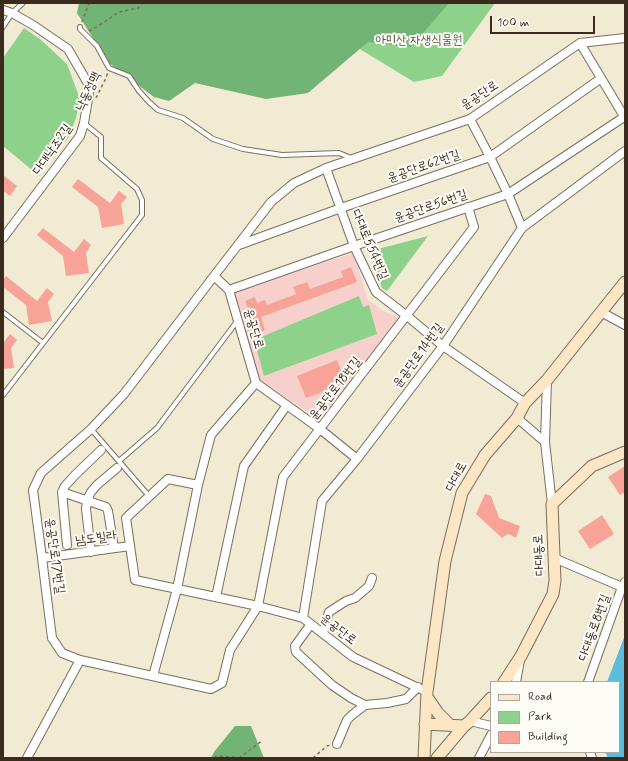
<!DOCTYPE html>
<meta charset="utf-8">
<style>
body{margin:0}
#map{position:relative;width:628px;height:761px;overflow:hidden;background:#f2ebd4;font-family:Mynerve,sans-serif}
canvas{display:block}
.frame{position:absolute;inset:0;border:4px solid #3b2a1e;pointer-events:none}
.legend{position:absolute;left:490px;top:681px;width:130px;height:72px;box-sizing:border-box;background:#fdfcf7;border:1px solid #afa8a0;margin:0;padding:5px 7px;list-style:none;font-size:12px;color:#3b2a1e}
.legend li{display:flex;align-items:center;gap:8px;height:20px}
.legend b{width:20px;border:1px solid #afa8a0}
.scale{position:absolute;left:490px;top:16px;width:105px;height:18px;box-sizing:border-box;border:2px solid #3b2a1e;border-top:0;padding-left:5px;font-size:12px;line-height:14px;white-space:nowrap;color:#3b2a1e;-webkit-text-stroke:3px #fdfcf7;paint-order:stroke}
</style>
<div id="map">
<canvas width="628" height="761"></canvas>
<div class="frame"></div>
<ul class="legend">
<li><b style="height:5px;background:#fce6c4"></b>Road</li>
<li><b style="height:11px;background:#8dd18a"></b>Park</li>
<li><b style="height:11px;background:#f8a397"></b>Building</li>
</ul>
<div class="scale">100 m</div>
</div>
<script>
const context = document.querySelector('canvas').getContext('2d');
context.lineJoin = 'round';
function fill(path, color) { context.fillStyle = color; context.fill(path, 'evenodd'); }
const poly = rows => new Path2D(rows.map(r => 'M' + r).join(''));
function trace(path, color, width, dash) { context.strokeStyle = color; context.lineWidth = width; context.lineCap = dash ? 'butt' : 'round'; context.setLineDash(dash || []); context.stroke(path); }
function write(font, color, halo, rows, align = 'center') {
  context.font = font + ' Mynerve,"Poor Story",sans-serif'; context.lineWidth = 4; context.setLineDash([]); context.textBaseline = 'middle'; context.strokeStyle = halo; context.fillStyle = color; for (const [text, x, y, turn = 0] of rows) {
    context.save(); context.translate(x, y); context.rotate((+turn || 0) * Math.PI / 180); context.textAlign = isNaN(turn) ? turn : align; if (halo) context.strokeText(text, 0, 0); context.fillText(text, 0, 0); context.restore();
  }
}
const built = poly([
 [353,253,368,300,385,312,402,319,322,422,257,378,234,292]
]);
const green = poly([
 [357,3,495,3,442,76,414,82,340,37],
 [24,28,40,39,67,64,80,99,76,118,69,137,38,175,3,146,3,58],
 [428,236,387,291,382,288,370,251],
 [359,296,363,307,369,305,377,334,264,376,254,340]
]);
const forest = poly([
 [79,3,449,3,411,47,368,42,308,93,266,99,195,83,169,101,154,97,109,63,77,13],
 [235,726,251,726,264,758,211,758,214,752]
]);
const water = poly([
 [625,635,625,758,608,758,605,752,619,752,619,682,607,682]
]);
const building = poly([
 [3,175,17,186,10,196,3,191],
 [78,179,110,203,119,191,127,197,121,204,124,224,102,228,98,207,72,187],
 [43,228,74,252,84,239,91,245,86,253,89,273,66,276,63,256,37,235],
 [351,267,357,282,261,317,265,330,257,333,245,301,255,297,257,303,265,300,267,305,296,294,293,287,307,282,310,289,343,277,341,271],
 [6,276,37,301,47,288,54,294,48,302,52,321,29,325,26,305,3,287,3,280],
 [10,334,17,340,11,348,14,368,3,369,3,343],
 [337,360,346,383,306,398,297,376],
 [625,466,625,492,620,495,608,477],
 [485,494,491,496,499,518,520,526,516,538,508,534,502,538,476,514],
 [602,515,614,534,590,549,578,531]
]);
const path = poly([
 [82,22,89,3],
 [89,31,100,25,119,12,138,8,143,3],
 [96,98,106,78,108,72],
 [215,758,216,756,247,758],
 [239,758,263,740],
 [313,758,327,746,331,745]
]);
const lane = poly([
 [3,27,12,13,23,3],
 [80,27,80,29,97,46,109,68,129,76,139,91,149,102,158,110,183,118,213,139,243,149,282,155,339,153,351,158],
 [3,312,43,343],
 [3,395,142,215,142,200,137,189,101,158,101,137,84,123],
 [91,429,149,496],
 [119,461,157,428,238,320]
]);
const street = poly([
 [3,10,12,13,33,25,68,49,90,87,84,123,80,136,3,238],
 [580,43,625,118],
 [470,119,490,157,508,194,522,228],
 [326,168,354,246,376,292,407,316,443,346,525,403],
 [239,245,341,208,490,157,600,79],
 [214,276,124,394,91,429,41,473,33,490,42,558,52,638,62,653,80,660,211,689,222,683,230,650,258,606,283,477,474,227,468,207],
 [229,290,354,246,508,194,624,117],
 [601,312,625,325],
 [547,380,545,442,552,504],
 [256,383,229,290,214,276,271,202,294,183,326,168,470,119,580,43,625,38],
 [256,383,320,429,357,459],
 [517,418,545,442],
 [101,450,75,475,65,486,62,492,106,507,108,511,114,548],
 [198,485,168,479,126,518,135,580,258,606,303,618,353,657,427,692],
 [62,492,67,545],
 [91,552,86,509,87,500,91,492,97,485,117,468],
 [42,558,130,546],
 [554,558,622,587],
 [216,597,244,466,287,405],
 [303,618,322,501,357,459,443,346,522,228,625,151],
 [311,624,295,646,296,652,332,685,351,698,365,705,387,703,406,699,418,687],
 [323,633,329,612,346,601,355,598,369,586,372,578],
 [153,676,177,589,198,485,211,435,256,383],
 [516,682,520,660],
 [588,682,622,587,625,582],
 [470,721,491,726],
 [337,744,347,720,352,715,365,705],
 [590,752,592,758],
 [27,758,80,660],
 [479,758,491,735]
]);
const secondary = poly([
 [504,682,521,656,553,594,555,581,552,504,592,466,625,452],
 [427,697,438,713,450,725],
 [425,724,464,726],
 [424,758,427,692,445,561,462,493,485,455,517,418,525,403,547,380,625,282],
 [437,758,464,726,470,721,491,698]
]);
const parkNames = [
 ["아미산 자생식물원",419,41]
];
const streetNames = [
 ["낙동정맥",89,92,-65],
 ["윤공단로",480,96,-33],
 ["다대낙조2길",53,150,-55],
 ["윤공단로62번길",424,167,-19],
 ["윤공단로56번길",431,207,-19],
 ["다대로554번길",369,245,67],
 ["윤공단로",253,329,74],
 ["윤공단로14번길",419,356,-54],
 ["윤공단로18번길",336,389,-52],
 ["다대로",457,477,-62],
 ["남도빌라",96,539,-8],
 ["다대동로",540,555,-92],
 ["윤공단로17번길",54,556,82],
 ["다대동로8번길",595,628,-70],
 ["윤공단로",338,630,38]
];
fill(built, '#f7d0cc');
fill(green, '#8dd18a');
fill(forest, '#72b376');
fill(water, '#5dbbdb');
fill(building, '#f8a397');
trace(lane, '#7b6e5e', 6);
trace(street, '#7b6e5e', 10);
trace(secondary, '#7b6e5e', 13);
trace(path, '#7b6e5e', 1.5, [3, 3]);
trace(lane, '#fff', 4);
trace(street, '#fff', 8);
trace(secondary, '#fce6c4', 11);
write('13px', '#545c3e', '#fdfcf7', parkNames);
write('13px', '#3b2a1e', '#fdfcf7', streetNames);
</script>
